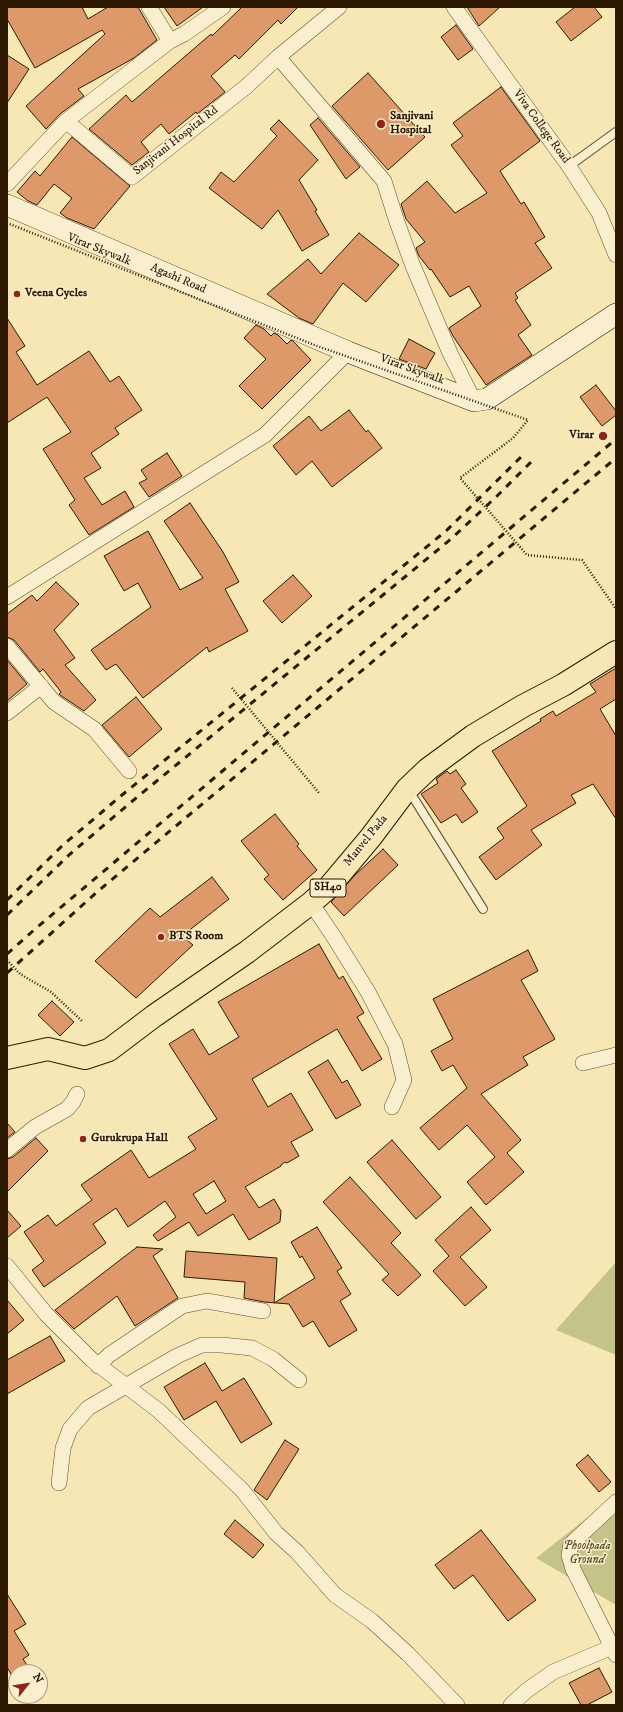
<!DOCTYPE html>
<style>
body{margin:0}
#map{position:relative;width:623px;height:1712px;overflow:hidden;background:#f6e7b5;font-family:"IM FELL DW Pica",serif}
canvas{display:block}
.frame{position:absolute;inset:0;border:8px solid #2e1a02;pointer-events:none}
.north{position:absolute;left:8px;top:1664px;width:40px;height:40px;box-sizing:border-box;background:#f9efcf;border:1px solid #a89a7d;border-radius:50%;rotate:60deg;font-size:11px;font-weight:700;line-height:16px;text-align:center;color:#2e1a02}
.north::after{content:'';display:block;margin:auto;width:14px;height:18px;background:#8f2418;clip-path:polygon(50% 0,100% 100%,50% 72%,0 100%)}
</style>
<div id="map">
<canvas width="623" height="1712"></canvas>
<div class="frame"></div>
<div class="north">N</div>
</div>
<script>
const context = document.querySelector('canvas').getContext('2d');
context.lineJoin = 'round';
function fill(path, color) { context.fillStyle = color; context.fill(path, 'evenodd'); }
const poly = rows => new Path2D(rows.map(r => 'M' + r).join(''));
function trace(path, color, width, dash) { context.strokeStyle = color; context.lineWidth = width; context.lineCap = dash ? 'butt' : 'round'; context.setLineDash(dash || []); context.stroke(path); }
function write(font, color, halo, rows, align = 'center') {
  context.font = font + ' "IM FELL DW Pica",serif'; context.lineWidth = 3; context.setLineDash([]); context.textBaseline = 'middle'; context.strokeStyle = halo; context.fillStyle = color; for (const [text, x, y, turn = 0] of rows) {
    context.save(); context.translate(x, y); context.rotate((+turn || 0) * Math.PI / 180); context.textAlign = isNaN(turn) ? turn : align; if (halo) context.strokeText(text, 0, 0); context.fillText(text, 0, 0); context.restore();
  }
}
const green = poly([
 [616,1262,616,1355,556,1330],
 [616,1495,616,1605,536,1558]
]);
const building = poly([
 [7,7,82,7,88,19,108,7,138,7,157,40,134,58,78,89,84,96,60,114,46,129,26,106,105,34,102,30,35,68,7,19,7,7],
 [164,7,203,7,177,26,164,7],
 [242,7,298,7,281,24,278,20,239,59,235,55,211,76,225,92,197,114,196,112,169,134,161,124,141,142,149,152,132,165,89,129,126,95,132,102,211,34,212,36,242,7],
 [467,7,500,7,479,26,467,7],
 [575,7,594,7,602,17,571,41,556,22,575,7],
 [456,25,473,49,458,60,441,37,456,25],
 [7,55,29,69,7,103,7,55],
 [368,73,425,137,388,170,332,106,368,73],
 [501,87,540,141,500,171,521,204,524,202,545,237,535,243,552,268,515,293,518,298,515,300,531,325,518,335,532,355,486,385,453,336,449,328,481,306,469,286,450,297,431,269,430,270,419,256,416,248,425,242,406,219,401,204,427,181,455,213,487,193,451,145,463,136,453,123,501,87],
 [318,118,360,167,346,179,310,125,318,118],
 [279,120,318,160,299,180,317,210,315,211,329,235,302,251,278,210,262,229,209,188,221,172,234,182,277,136,270,129,279,120],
 [72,137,130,186,94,229,67,218,60,213,72,198,54,184,37,205,28,201,17,192,35,171,40,176,72,137],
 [359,233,399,265,366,302,343,283,313,324,299,318,267,294,308,259,321,274,359,233],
 [7,318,25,346,16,352,37,385,89,351,110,382,119,376,142,410,115,428,119,434,91,453,101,468,84,478,102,505,125,491,134,507,89,535,69,505,75,500,43,449,71,432,47,397,7,423,7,318],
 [256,325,264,329,271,336,274,333,278,335,287,344,291,340,293,341,311,360,262,409,239,386,266,359,244,338,256,325],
 [409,339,435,353,426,369,399,359,409,339],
 [596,385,616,411,616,415,602,426,580,397,596,385],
 [349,410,366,432,368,430,382,448,332,487,312,461,296,475,273,446,309,416,321,431,349,410],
 [167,453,182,476,149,497,139,483,147,479,141,470,167,453],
 [190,503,223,552,239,582,225,589,248,631,209,652,207,647,143,698,116,664,106,670,91,650,151,607,138,583,124,591,104,556,148,531,180,590,203,578,164,521,190,503],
 [293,575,312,596,282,623,263,601,293,575],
 [56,582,79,604,54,630,75,658,65,665,96,700,84,711,60,695,59,694,61,692,43,669,40,672,14,640,7,637,7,614,32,595,37,601,56,582],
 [7,660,27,684,7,701,7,660],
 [616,668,616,699,600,709,616,736,616,819,593,784,571,795,576,803,531,830,542,845,496,880,479,857,504,838,497,828,527,806,492,751,541,721,540,719,553,711,556,716,596,692,590,684,616,668],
 [136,697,162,729,129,757,102,725,136,697],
 [456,770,466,784,461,788,478,812,462,823,456,814,441,823,421,794,438,783,436,779,447,771,450,774,456,770],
 [275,814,299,844,297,846,317,870,283,900,264,879,269,875,241,841,275,814],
 [383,849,398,865,344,916,331,902,355,875,383,849],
 [212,877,229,899,182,936,193,945,136,998,95,961,150,908,160,917,212,877],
 [319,944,339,979,343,976,364,1013,357,1017,382,1059,362,1071,337,1029,252,1079,268,1107,291,1093,313,1130,291,1142,299,1156,287,1163,285,1162,281,1165,281,1166,245,1187,259,1208,274,1199,281,1211,280,1222,249,1240,233,1214,198,1236,189,1222,158,1241,153,1235,176,1217,165,1201,128,1227,116,1208,93,1224,106,1243,44,1287,32,1270,44,1261,24,1232,48,1215,56,1226,92,1200,81,1185,131,1150,149,1178,196,1149,188,1137,217,1119,169,1044,193,1029,209,1055,239,1037,218,1002,319,944],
 [214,1181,226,1201,206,1214,193,1194,214,1181],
 [528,950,538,971,521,980,555,1039,523,1057,528,1065,481,1094,521,1140,507,1153,524,1172,486,1205,467,1182,495,1157,467,1125,439,1150,420,1128,467,1088,453,1065,442,1071,431,1051,453,1039,433,999,528,950],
 [52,1001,74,1022,60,1036,38,1015,52,1001],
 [328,1060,342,1083,347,1080,361,1105,336,1119,308,1072,328,1060],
 [7,1123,15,1132,7,1138,7,1123],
 [36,1138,48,1151,7,1192,7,1159,13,1157,36,1138],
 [392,1140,441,1197,416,1219,367,1162,392,1140],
 [350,1177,401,1233,391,1243,421,1275,398,1296,382,1280,389,1274,323,1202,350,1177],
 [471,1207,491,1230,460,1257,487,1287,465,1306,433,1271,449,1256,435,1240,471,1207],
 [7,1210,21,1226,7,1238,7,1210],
 [317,1227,342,1268,337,1271,351,1294,340,1301,357,1330,329,1347,313,1321,303,1327,289,1304,264,1302,244,1298,245,1282,184,1277,186,1251,277,1258,274,1303,315,1278,302,1256,300,1258,291,1242,317,1227],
 [137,1247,163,1249,153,1256,178,1298,135,1326,117,1296,74,1329,55,1310,137,1247],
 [7,1300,24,1320,7,1334,7,1300],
 [50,1336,65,1361,7,1394,7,1360,50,1336],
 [205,1363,222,1391,244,1378,272,1424,241,1443,216,1401,184,1420,164,1387,205,1363],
 [285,1440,299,1449,267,1500,254,1490,285,1440],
 [588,1455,611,1482,599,1492,576,1465,588,1455],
 [235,1520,264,1545,253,1558,224,1534,235,1520],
 [481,1530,536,1600,508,1621,473,1575,454,1589,435,1565,481,1530],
 [7,1594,26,1624,14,1631,29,1655,23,1659,29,1668,23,1672,16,1672,16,1676,13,1678,7,1667,7,1594],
 [599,1668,612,1692,587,1705,581,1705,569,1683,599,1668]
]);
const lane = poly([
 [569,166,616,132],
 [408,789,483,909]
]);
const street = poly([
 [149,7,170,41],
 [454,7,569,166,599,213,616,255],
 [278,57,339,7],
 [66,121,132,177,247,86,278,57,384,181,397,222,413,266,450,353,474,401],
 [7,184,66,121,170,41,184,34,223,7],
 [7,597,265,435,348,352],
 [7,646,54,702,94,729,129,771],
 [7,713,41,686],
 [311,903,334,937,368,992,395,1044,404,1080,392,1107],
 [583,1063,616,1055],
 [7,1150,35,1127,67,1109,73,1102,77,1094],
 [7,1266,46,1314,92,1360,159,1411,242,1490,276,1533,297,1552,335,1595,372,1621,408,1654,457,1705],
 [98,1366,109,1355,182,1306,207,1301,263,1311],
 [59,1483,63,1448,70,1429,88,1408,177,1356,202,1345,222,1345,252,1348,273,1359,299,1380],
 [616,1502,571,1544,569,1555,573,1569,616,1655],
 [511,1705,526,1691,553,1672,612,1647]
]);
const secondary = poly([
 [7,205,348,352,474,401,487,399,616,314]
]);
const primary = poly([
 [7,1058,48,1049,85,1058,109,1050,154,1016,247,952,311,903,329,887,371,837,407,789,428,769,473,736,523,706,563,685,616,652]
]);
const rail = poly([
 [7,900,63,845,122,795,446,531,524,454],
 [7,915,69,855,130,803,451,539,496,497,533,460],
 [7,954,34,930,616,439],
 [7,973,97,892,616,458]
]);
const pathBridge = poly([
 [7,223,317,346,528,420,513,438,460,478,527,555,582,560,616,609],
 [232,688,319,793],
 [7,960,20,974,51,992,82,1021]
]);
const markers = [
 [381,124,5,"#8f2418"],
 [17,294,4,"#8f2418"],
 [603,436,5,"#8f2418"],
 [161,937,4,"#8f2418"],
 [83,1139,4,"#8f2418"]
];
const shields = [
 [328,888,36]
];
const shieldNames = [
 ["SH40",328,888]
];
const poiNames = [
 ["Sanjivani",390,117],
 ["Hospital",390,131],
 ["Veena Cycles",25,294],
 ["Virar",594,436,"right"],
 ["BTS Room",169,937],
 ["Gurukrupa Hall",91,1139]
];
const streetNames = [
 ["Viva College Road",541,127,54],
 ["Sanjivani Hospital Rd",176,141,-38],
 ["Virar Skywalk",99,250,22],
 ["Agashi Road",178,279,23],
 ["Virar Skywalk",412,370,20],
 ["Manvel Pada",366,841,-51]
];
const parkNames = [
 ["Phoolpada",587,1547],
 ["Ground",587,1561]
];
fill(green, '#c4c388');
fill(building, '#de996b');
trace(building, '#2e1a02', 1);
trace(lane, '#604d2f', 10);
trace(street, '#604d2f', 16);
trace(secondary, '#2e1a02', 22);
trace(primary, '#2e1a02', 24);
trace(lane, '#f9efcf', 8);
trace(street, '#f9efcf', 15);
trace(secondary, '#f9efcf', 21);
trace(primary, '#f6e7b5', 22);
trace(rail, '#2e1a02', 3, [7, 7]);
trace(pathBridge, '#2e1a02', 2.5, [1, 2]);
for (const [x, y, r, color] of markers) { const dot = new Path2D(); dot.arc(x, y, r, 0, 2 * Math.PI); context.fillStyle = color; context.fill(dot); trace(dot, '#f9efcf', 1.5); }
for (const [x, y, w] of shields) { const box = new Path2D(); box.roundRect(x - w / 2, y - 9, w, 18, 3); context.fillStyle = '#f9efcf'; context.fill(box); trace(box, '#2e1a02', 1); }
write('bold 11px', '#2e1a02', null, shieldNames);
write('bold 12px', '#2e1a02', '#f9efcf', poiNames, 'left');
write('12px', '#2e1a02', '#f9efcf', streetNames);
write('italic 12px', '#5b4d2a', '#f9efcf', parkNames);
</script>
